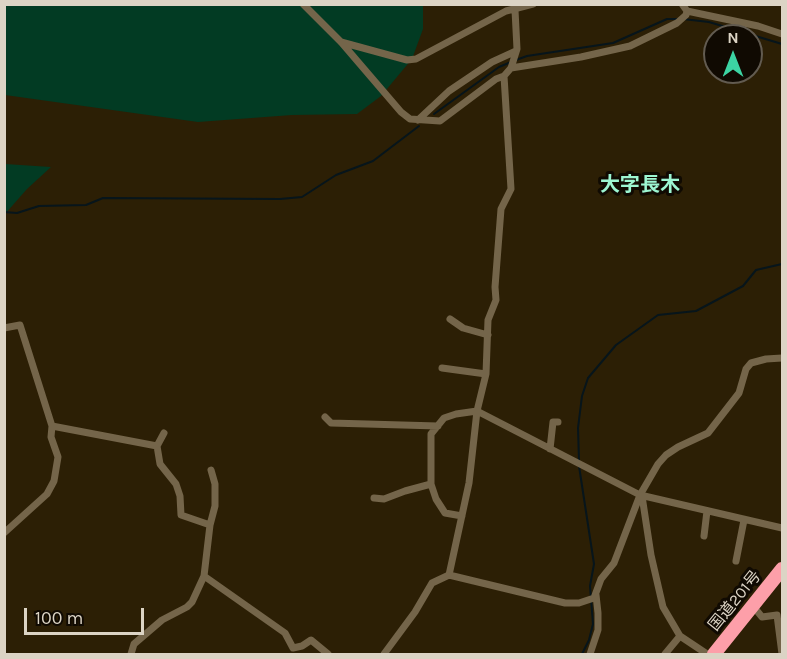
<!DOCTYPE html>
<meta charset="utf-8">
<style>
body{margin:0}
#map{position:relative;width:787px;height:659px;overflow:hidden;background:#2c1f05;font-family:Karla,sans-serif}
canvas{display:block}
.frame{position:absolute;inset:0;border:6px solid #dcd4c5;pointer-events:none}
.north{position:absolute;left:703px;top:24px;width:60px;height:60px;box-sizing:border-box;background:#100a02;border:2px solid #625b50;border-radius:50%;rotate:0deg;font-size:16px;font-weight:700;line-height:24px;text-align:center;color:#dcd4c5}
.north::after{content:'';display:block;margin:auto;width:21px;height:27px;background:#3cd4a3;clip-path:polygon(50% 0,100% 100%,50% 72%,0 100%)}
.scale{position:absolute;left:24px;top:608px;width:120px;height:27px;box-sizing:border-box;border:3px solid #dcd4c5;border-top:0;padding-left:8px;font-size:18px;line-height:21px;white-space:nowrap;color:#dcd4c5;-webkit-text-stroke:4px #100a02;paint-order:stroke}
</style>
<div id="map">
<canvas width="787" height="659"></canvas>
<div class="frame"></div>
<div class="north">N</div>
<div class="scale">100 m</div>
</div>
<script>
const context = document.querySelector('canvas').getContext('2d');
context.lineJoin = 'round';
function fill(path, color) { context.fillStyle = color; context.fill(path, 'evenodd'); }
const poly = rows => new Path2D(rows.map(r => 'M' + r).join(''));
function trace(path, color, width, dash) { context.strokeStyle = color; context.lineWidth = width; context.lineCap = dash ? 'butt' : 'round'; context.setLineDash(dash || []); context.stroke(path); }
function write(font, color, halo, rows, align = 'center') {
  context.font = font + ' Karla,"Noto Sans JP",sans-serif'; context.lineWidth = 6; context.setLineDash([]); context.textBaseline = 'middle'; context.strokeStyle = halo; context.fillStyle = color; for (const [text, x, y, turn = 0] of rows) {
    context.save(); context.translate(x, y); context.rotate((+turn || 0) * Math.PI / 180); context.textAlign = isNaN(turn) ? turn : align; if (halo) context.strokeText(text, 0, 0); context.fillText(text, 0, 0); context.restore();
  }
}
const green = poly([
 [5,5,423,5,423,29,412,59,381,96,357,114,292,115,198,122,5,95],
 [5,164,51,167,27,189,5,214]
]);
const stream = poly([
 [683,19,709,22,782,44],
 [516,60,527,56,613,43,667,19,678,19],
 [434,114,499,67,511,62],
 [4,212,17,213,39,206,86,205,103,198,280,199,302,197,336,175,373,161,419,126],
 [579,460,578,428,582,396,588,378,616,345,658,315,696,311,743,286,756,270,782,264],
 [579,466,594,564,590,586,593,624,589,640,582,654]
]);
const street = poly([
 [303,4,341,42,401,112,410,119,440,121,496,79,504,76],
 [682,4,687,11,758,26,782,34],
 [341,42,407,60,416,59,506,11,533,4],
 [511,68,581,57,630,46,677,23,686,15,687,11],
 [418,120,449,91,492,62,516,51],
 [450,319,463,328,488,335],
 [4,328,20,325,52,426,157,446],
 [442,368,486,374],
 [325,417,331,423,438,426],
 [164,433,157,446,160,464,176,484,180,496,181,515,210,525,204,576],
 [550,449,553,422,558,422],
 [642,496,651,555,663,607,680,636,707,654],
 [374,498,384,499,405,491,431,484],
 [462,516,445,513,436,499,431,484,431,434,444,418,456,414,477,411,640,495,782,528],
 [210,525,215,506,215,484,211,470],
 [4,533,47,494,54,481,58,457,51,437,52,426],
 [704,536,707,511],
 [736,561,744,520],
 [449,575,469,483,477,411,486,374,488,320,496,300,495,287,501,209,511,189,504,76,511,68,517,49,515,10],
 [753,606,762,617,777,615,782,654],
 [131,654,134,644,162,620,187,607,192,602,204,576,285,633,293,648,302,646,311,640,328,654],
 [384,654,415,612,432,583,449,575,565,603,579,603,594,598,601,579,614,563,640,495,658,464,666,455,678,447,708,433,739,393,746,369,751,363,766,359,782,358],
 [590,654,598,630,598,613,596,595],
 [665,654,680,636]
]);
const highway = poly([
 [714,654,782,569]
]);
const streetNames = [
 ["国道201号",735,601,-51]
];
const quarterNames = [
 ["大字長木",640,185]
];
fill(green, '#023b23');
trace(stream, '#07151b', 2);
trace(street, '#74654a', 7);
trace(highway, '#fd9fa9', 14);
write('16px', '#dcd4c5', '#100a02', streetNames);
write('bold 20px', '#9df6d2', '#100a02', quarterNames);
</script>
